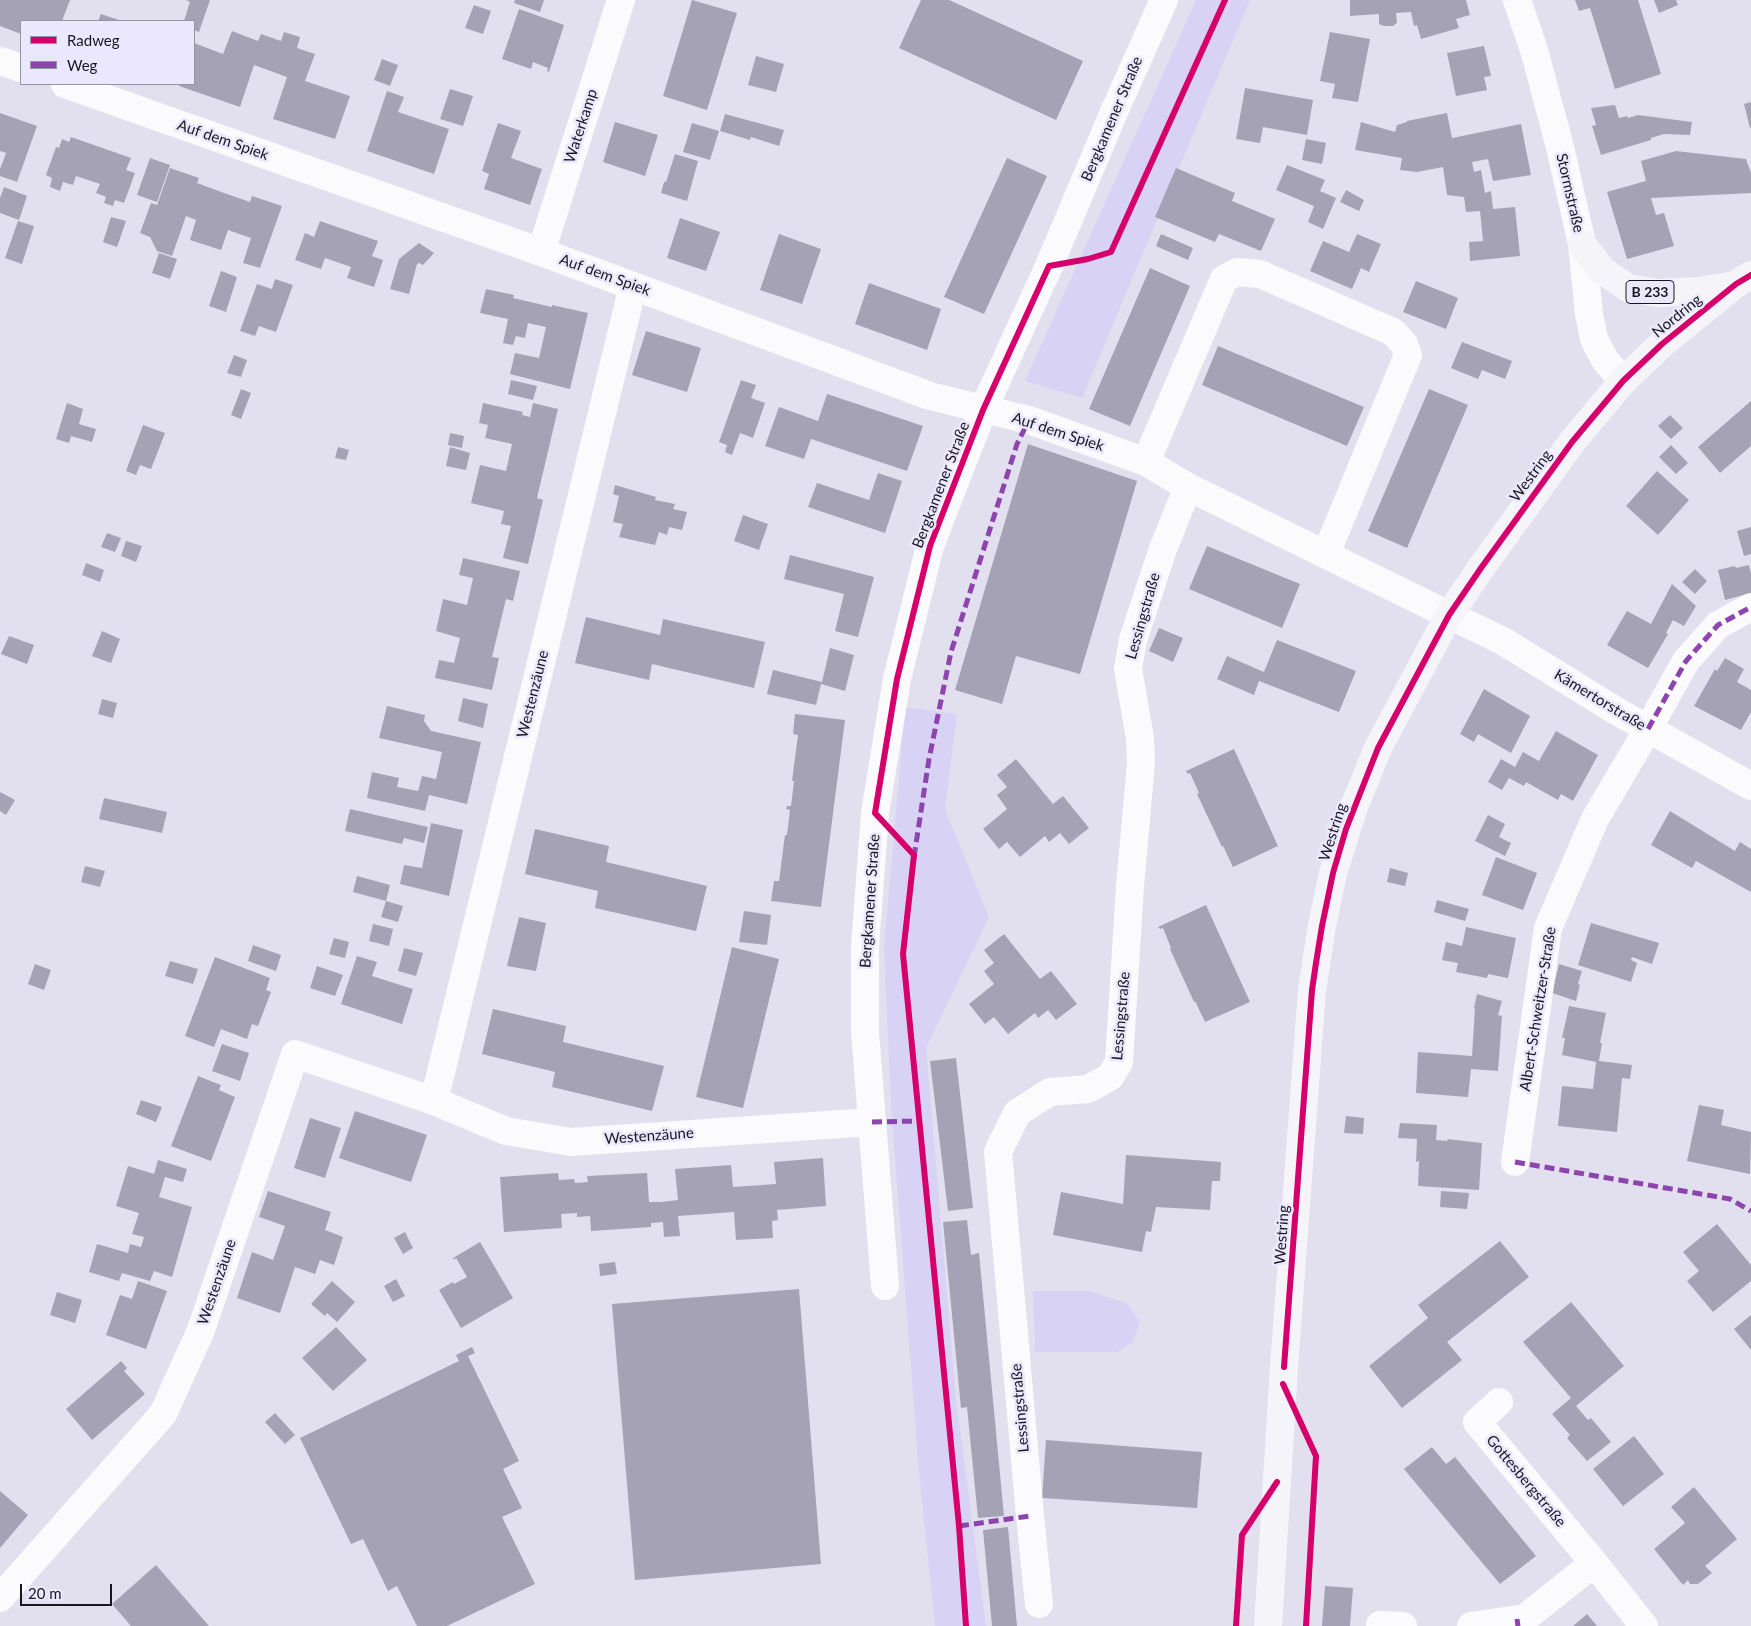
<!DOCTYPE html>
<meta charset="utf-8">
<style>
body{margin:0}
#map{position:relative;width:1751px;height:1626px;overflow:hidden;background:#e2e0ee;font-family:Lato,sans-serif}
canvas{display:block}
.legend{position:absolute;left:20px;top:20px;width:175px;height:65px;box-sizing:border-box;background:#ebe8fd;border:1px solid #9794a4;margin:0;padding:6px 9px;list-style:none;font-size:15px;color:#18161f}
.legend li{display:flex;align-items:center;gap:10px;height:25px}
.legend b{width:25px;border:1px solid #9794a4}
.scale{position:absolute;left:20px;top:1584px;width:92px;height:22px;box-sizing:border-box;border:2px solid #18161f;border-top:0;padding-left:6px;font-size:15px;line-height:18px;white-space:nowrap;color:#18161f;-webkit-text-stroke:4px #ebe8fd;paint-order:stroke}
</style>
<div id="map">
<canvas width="1751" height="1626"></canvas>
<ul class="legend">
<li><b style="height:6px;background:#d6006c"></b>Radweg</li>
<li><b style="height:6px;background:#8e44ad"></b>Weg</li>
</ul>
<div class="scale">20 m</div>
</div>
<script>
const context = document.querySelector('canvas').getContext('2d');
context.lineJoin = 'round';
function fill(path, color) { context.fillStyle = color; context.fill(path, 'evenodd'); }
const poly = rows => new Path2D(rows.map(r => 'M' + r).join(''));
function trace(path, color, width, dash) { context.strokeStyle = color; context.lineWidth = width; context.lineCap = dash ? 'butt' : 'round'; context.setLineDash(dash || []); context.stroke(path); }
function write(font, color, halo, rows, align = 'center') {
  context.font = font + ' Lato,sans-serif'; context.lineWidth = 5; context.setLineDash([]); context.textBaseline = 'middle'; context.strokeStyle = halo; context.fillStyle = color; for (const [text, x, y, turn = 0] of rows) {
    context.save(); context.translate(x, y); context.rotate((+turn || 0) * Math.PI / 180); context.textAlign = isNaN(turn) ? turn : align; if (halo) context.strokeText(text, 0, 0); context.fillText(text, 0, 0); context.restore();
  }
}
const green = poly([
 [1196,0,1250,0,1082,398,1025,381],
 [905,707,957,714,945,809,989,917,926,1048,956,1399,986,1626,935,1626,919,1473,891,1106,884,947],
 [1033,1291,1089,1291,1127,1303,1140,1322,1133,1342,1117,1352,1035,1352]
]);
const building = poly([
 [0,0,70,0,62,21,21,21,21,34,0,26],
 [186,0,210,0,199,32,194,30,194,21,184,21,190,2],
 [515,0,544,0,540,12,514,3],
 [692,0,737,13,707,110,663,96],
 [921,0,949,0,1083,61,1056,120,899,48],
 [1350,0,1466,0,1470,15,1456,19,1459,28,1421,39,1417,25,1414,26,1411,12,1396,13,1397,23,1393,26,1384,26,1379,24,1379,14,1350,16],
 [1575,0,1638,0,1661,74,1615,89,1590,8,1579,11],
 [1654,0,1676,0,1678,5,1659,13],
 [474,5,491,11,483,34,465,28],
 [519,9,564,25,549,72,547,71,548,68,533,62,531,69,502,59],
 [101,14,122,21,98,21],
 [232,31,258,41,261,34,281,41,284,32,300,37,297,48,315,54,305,81,350,96,335,139,273,119,287,77,254,65,240,107,179,86,180,84,194,84,194,43,223,54],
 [1330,32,1370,39,1358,102,1332,98,1335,84,1320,81],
 [1484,46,1491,76,1484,77,1487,90,1456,96,1447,53],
 [756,56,784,64,776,92,748,85],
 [382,59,398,65,390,86,374,80],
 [1245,88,1313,100,1307,135,1263,127,1260,143,1236,139],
 [450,89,473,96,463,126,440,119],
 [387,91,404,97,398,112,449,129,434,174,367,151],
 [1751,102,1751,128,1750,128,1744,104],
 [1615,105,1619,118,1627,116,1628,118,1638,115,1692,122,1690,135,1664,134,1651,138,1651,140,1601,155,1592,126,1596,125,1591,108],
 [0,113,37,126,17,182,0,176,0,169,6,153,0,151],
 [1447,113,1452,138,1521,124,1531,175,1493,181,1488,159,1472,162,1474,172,1481,170,1485,193,1491,191,1493,209,1515,207,1520,256,1470,261,1469,242,1483,241,1480,211,1466,212,1464,197,1447,195,1443,167,1417,172,1400,170,1402,158,1355,150,1361,122,1395,132,1397,125,1407,122,1407,121],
 [725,114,784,130,779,146,751,137,750,140,720,131],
 [615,122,658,135,645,176,603,162],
 [498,123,521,131,511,158,542,169,530,205,484,189,489,174,482,171],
 [692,123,719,131,710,160,683,152],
 [71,137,131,158,126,170,135,173,124,203,115,200,113,206,104,203,106,197,96,193,100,184,76,176,73,185,63,182,60,191,50,187,52,178,46,175,56,147,59,148,62,139,69,142],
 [1306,139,1326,143,1322,164,1302,160],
 [1676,151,1746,159,1751,173,1751,193,1651,198,1656,215,1664,213,1674,246,1627,259,1607,192,1646,181,1641,161],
 [675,154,698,161,687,201,661,193,664,182,666,182],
 [150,158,170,165,157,202,137,195],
 [1007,158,1047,176,984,314,944,297],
 [1287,165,1325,180,1320,191,1336,198,1323,229,1308,222,1314,206,1276,190],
 [170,168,199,178,197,183,224,193,250,202,252,196,282,206,260,268,243,263,251,238,228,230,221,250,190,240,196,220,186,216,172,256,157,251,150,237,140,233,151,203,157,205],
 [1176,168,1235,193,1232,201,1275,219,1261,251,1219,234,1215,242,1155,217],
 [4,187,27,196,19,220,0,213,0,198],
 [1346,190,1364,200,1359,211,1340,202],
 [111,217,126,221,117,247,103,242],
 [680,218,720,232,706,271,667,258],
 [18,221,34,226,22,264,5,258],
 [320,221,378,241,372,256,383,260,374,287,347,278,351,267,325,258,321,269,295,260,305,233,314,237],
 [779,234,821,249,802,304,760,290],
 [1161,234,1193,248,1188,260,1156,246],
 [1357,234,1381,244,1369,272,1361,268,1352,289,1310,271,1323,241,1349,252],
 [419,243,434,253,423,265,419,263,417,264,409,294,390,289,399,259],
 [159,253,177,259,170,279,152,273],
 [1150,268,1190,286,1130,426,1089,409],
 [221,271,237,277,226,312,209,306],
 [275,279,293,285,276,332,259,326,255,336,240,331,257,284,272,289],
 [1416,281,1458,298,1446,329,1403,312],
 [869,283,941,309,927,350,855,324],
 [486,289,514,295,513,298,552,307,552,305,588,313,570,389,510,374,515,353,539,358,546,327,528,323,525,338,516,336,513,345,503,343,508,319,480,313],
 [646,331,701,348,687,392,632,375],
 [1462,342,1512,361,1505,379,1482,370,1478,379,1451,368],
 [1218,346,1364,407,1347,446,1202,385],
 [234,355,247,360,241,377,227,373],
 [511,380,537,386,533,400,508,394],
 [741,380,756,385,751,398,765,403,753,438,740,433,732,455,725,452,727,445,719,442],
 [241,389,251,393,241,419,231,415],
 [1429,389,1468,405,1407,548,1368,531],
 [827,394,923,426,907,471,811,439,804,459,765,446,779,407,818,421],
 [1751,401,1751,446,1720,473,1698,447],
 [67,403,83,409,79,424,96,429,92,442,71,436,69,443,56,439],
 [483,403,523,412,522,415,530,417,533,403,558,409,537,498,543,500,528,564,503,558,511,526,501,524,504,511,471,503,480,465,506,471,512,444,485,438,488,425,479,423],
 [1670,415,1683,428,1671,439,1658,426],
 [143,425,165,433,151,469,140,465,136,475,126,471],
 [450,433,464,436,462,448,448,445],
 [1028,444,1137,481,1080,674,1016,656,1002,704,955,690],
 [1671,445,1688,463,1676,474,1659,457],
 [338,447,349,450,346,460,335,458],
 [450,447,470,453,466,470,446,466],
 [1657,471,1689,500,1658,535,1626,506],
 [878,473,902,481,885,533,808,507,817,483,869,500],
 [615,485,656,497,655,500,675,504,673,509,687,512,682,530,669,527,667,535,659,532,655,545,619,537,623,524,613,522,619,496,613,494],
 [743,515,768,524,759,550,734,541],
 [1751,527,1751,554,1744,556,1737,531],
 [107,533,121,538,115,552,101,547],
 [126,541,142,546,136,562,121,556],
 [1207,546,1300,584,1282,628,1189,589],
 [790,555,874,577,858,637,835,631,844,594,784,579],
 [463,558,520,571,513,601,506,599,492,657,499,658,492,690,435,678,439,660,454,663,460,638,436,631,443,599,467,605,473,578,459,575],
 [86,563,104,570,100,582,82,575],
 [1749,565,1751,574,1751,593,1725,600,1718,570,1735,566,1736,568],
 [1695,569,1707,581,1695,594,1682,582],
 [1672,584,1696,606,1684,626,1673,620,1666,633,1668,634,1648,668,1607,645,1627,611,1651,624],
 [586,617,660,635,663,619,765,642,754,688,652,664,649,680,575,663],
 [1159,628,1183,638,1173,662,1149,651],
 [102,631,120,639,111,663,92,656],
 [9,636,34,645,27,664,1,654],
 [1277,640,1356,671,1339,712,1259,681,1254,695,1217,679,1227,656,1264,672],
 [830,648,854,655,845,691,821,684,816,705,767,694,773,670,822,682],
 [1725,658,1744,669,1737,682,1751,690,1751,712,1741,730,1694,706,1715,669,1717,671],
 [1484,689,1530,716,1511,753,1478,734,1474,742,1460,734],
 [463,698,488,704,483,728,458,721],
 [102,699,117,703,113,718,98,714],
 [387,706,425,715,424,721,431,731,481,742,467,804,429,795,425,811,367,798,372,772,399,778,397,787,418,791,422,776,436,779,442,752,379,738],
 [795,714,845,720,821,907,771,901,774,881,779,881,785,835,787,835,790,810,786,809,787,806,791,806,794,781,792,781,798,735,793,734],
 [1556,731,1598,755,1573,801,1561,794,1558,800,1526,782,1524,786,1509,778,1502,790,1488,782,1501,759,1515,767,1523,752,1539,761],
 [1234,749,1278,846,1233,867,1223,846,1222,847,1197,794,1199,793,1190,773,1188,774,1186,771],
 [1016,759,1053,804,1063,796,1089,828,1069,844,1060,833,1049,842,1045,836,1020,857,1007,842,999,849,983,829,1007,809,997,795,1007,787,997,775],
 [0,792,15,800,6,815,0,811],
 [104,798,167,812,162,833,99,819],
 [350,809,428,827,424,843,404,838,402,844,345,831],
 [1670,811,1735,851,1740,842,1751,849,1751,892,1696,861,1692,868,1651,845],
 [1488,815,1505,824,1499,837,1511,843,1505,856,1475,841],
 [431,823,463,830,449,896,400,884,404,865,422,868],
 [535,829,609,846,606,862,707,886,696,931,595,908,598,891,525,874],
 [1496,857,1537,873,1523,910,1482,895],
 [85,866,105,871,100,887,81,882],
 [1390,868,1408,873,1405,886,1387,882],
 [357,876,390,885,386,901,353,892],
 [1437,900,1469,909,1465,921,1434,912],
 [386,901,403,906,398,922,381,917],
 [1206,905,1250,1002,1205,1022,1195,1001,1194,1002,1170,949,1171,948,1163,928,1160,929,1158,927],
 [744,911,771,915,767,945,739,942],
 [519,917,546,923,536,971,507,966],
 [1591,923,1659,943,1652,964,1632,957,1631,960,1637,963,1631,982,1578,965],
 [373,924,393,929,389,946,369,941],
 [1466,927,1516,938,1508,978,1488,974,1487,978,1456,972,1458,963,1442,960,1446,942,1462,946],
 [1004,934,1040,979,1051,971,1077,1004,1056,1020,1048,1010,1038,1018,1035,1013,1008,1034,994,1017,985,1024,969,1004,994,984,984,971,994,963,984,950],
 [334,938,349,942,345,958,329,954],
 [253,945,281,955,276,971,248,961],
 [732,947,779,959,743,1108,696,1097],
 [404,948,423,953,416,976,398,971],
 [357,956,377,962,372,976,413,989,402,1024,341,1004],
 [215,957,270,978,266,990,271,992,258,1026,252,1024,247,1039,221,1029,214,1047,185,1036],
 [170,961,198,969,193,984,165,976],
 [35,964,51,970,44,990,28,984],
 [1559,964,1582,971,1578,984,1580,985,1576,1001,1552,993],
 [317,966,343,975,335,996,310,988],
 [1477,994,1502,1001,1498,1015,1502,1016,1498,1071,1471,1069,1468,1097,1416,1093,1418,1052,1472,1056,1475,1008,1474,1008],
 [1569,1006,1606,1013,1600,1043,1602,1043,1599,1061,1632,1065,1630,1079,1622,1078,1617,1132,1558,1126,1562,1086,1593,1089,1596,1062,1562,1055,1565,1038,1562,1038],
 [493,1009,566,1026,563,1042,664,1066,652,1111,552,1087,555,1072,482,1054],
 [222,1044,249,1053,240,1081,212,1071],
 [956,1058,973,1208,948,1211,930,1061],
 [198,1076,221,1085,219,1090,235,1097,211,1161,171,1146],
 [141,1100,162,1107,156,1122,136,1114],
 [1699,1105,1724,1110,1721,1125,1751,1132,1750,1174,1687,1161],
 [355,1111,427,1135,411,1182,339,1158],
 [1346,1116,1364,1118,1363,1134,1344,1133],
 [310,1118,341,1128,325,1178,294,1168],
 [1400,1123,1437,1125,1436,1140,1448,1141,1447,1139,1482,1143,1479,1190,1418,1186,1419,1161,1416,1162,1417,1139,1398,1138],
 [1126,1155,1221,1162,1220,1181,1212,1181,1210,1210,1156,1207,1151,1232,1146,1231,1142,1252,1053,1235,1061,1192,1123,1204],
 [823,1158,826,1206,777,1210,778,1220,772,1221,773,1238,736,1240,734,1212,678,1216,680,1236,664,1237,663,1222,651,1223,651,1227,591,1231,590,1216,577,1217,577,1213,561,1214,562,1228,504,1232,500,1177,558,1173,559,1180,574,1179,575,1183,588,1182,587,1176,647,1173,649,1202,661,1202,678,1200,675,1169,731,1165,733,1187,776,1184,774,1162],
 [158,1160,187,1169,183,1182,165,1177,159,1197,192,1207,172,1277,154,1271,150,1281,122,1273,119,1281,89,1272,97,1244,128,1253,130,1244,141,1247,144,1237,132,1234,139,1213,116,1206,128,1166,154,1174],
 [268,1191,331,1212,325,1230,343,1237,334,1265,320,1260,315,1274,295,1267,280,1313,237,1298,252,1252,273,1260,285,1226,259,1217],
 [1441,1191,1469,1193,1467,1209,1440,1207],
 [967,1220,971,1255,979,1253,1004,1516,978,1518,967,1407,961,1408,943,1222],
 [1717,1224,1751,1265,1751,1281,1713,1312,1687,1281,1699,1271,1683,1252],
 [405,1232,413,1248,403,1254,394,1238],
 [1500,1241,1529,1277,1447,1342,1462,1360,1402,1408,1369,1366,1428,1318,1418,1305],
 [480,1242,513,1298,461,1328,439,1290,453,1282,454,1284,467,1277,456,1258,454,1260,453,1258],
 [615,1262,617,1274,600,1276,599,1264],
 [396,1279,405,1296,393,1302,384,1286],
 [138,1281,167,1291,146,1349,106,1335,120,1295,132,1299],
 [332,1281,355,1302,337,1322,327,1313,325,1316,311,1304],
 [799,1289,821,1564,635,1580,612,1304],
 [57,1292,82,1300,75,1323,50,1315],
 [1571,1302,1624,1366,1576,1406,1588,1420,1591,1418,1611,1442,1587,1461,1567,1438,1570,1435,1552,1414,1571,1398,1523,1342],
 [1751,1315,1751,1350,1734,1329],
 [336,1327,367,1360,333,1391,302,1358],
 [472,1347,475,1353,468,1356,519,1461,503,1469,522,1508,502,1517,535,1584,447,1626,417,1626,397,1586,388,1591,363,1539,351,1544,300,1438,459,1361,456,1355],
 [121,1361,127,1368,124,1371,145,1394,92,1440,66,1409],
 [275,1413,295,1435,285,1444,265,1422],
 [1634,1436,1664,1474,1623,1506,1593,1469],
 [1046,1440,1202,1452,1197,1508,1042,1498],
 [1432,1447,1446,1464,1455,1457,1536,1556,1500,1584,1404,1469],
 [1694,1487,1737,1539,1705,1566,1712,1573,1698,1584,1690,1584,1688,1580,1683,1585,1654,1549,1685,1523,1671,1507],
 [0,1491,28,1515,0,1548],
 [1008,1527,1017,1626,992,1626,983,1530],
 [156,1565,209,1626,131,1626,112,1604],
 [1325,1586,1353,1588,1350,1626,1322,1626],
 [1587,1614,1597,1626,1573,1626]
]);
const minor = poly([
 [0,61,21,68],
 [65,84,541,252,930,396,1029,420,1146,462,1188,487,1449,615],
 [541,252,621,0],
 [1146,462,1224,279,1237,272,1260,274,1393,332,1404,344,1408,355,1326,554],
 [434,1101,633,286],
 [1515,1162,1548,928,1595,819,1648,729,1686,661,1718,625,1751,607],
 [885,1286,865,1032,865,946,875,813,897,679,930,546,983,410,1049,266,1114,112,1164,0],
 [1499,1402,1477,1422,1594,1563,1644,1626],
 [0,1598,163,1414,201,1330,295,1054,434,1101,506,1131,571,1142,872,1122],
 [1039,1604,1030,1516,998,1152,1017,1113,1050,1092,1088,1089,1110,1077,1119,1062,1130,886,1141,763,1140,738,1128,669,1133,640,1163,549,1188,487],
 [1380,1625,1403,1626],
 [1471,1626,1525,1618,1594,1563]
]);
const tertiary = poly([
 [1517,0,1534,50,1560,147,1582,244,1589,314,1594,339,1605,360,1623,381],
 [1449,615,1503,641,1618,712,1751,786]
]);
const primary = poly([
 [1582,244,1602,270,1628,288,1658,293,1699,291,1735,285],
 [1268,1626,1284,1367,1312,990,1322,926,1333,873,1354,807,1378,748,1449,615,1481,568,1572,442,1623,381,1662,344,1736,284,1751,275]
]);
const quiet = poly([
 [1648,729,1686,661,1718,625,1751,607],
 [914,857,929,759,951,652,1017,444,1029,420],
 [872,1122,919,1121],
 [1515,1162,1730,1199,1751,1211],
 [959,1526,1030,1516],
 [1517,1619,1518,1626]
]);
const cycleway = poly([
 [1284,1367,1312,990,1316,963,1322,926,1333,873,1346,829,1378,748,1449,615,1481,568,1572,442,1623,381,1662,344,1736,284,1751,275],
 [1283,1384,1316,1456,1306,1626],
 [966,1626,959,1526,903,954,914,855,875,813,897,679,930,546,983,410,1049,266,1088,259,1111,252,1225,0],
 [1236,1626,1242,1535,1277,1482]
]);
const shields = [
 [1650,292,48]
];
const shieldNames = [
 ["B 233",1650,292]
];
const streetNames = [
 ["Bergkamener Straße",1112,119,-67],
 ["Waterkamp",581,126,-72],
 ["Auf dem Spiek",223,140,19],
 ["Stormstraße",1570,193,77],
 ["Auf dem Spiek",605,275,20],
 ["Nordring",1677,316,-39],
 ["Auf dem Spiek",1058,432,18],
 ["Westring",1531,476,-54],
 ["Bergkamener Straße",941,485,-69],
 ["Lessingstraße",1143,616,-74],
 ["Westenzäune",533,694,-76],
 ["Kämertorstraße",1600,700,31],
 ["Westring",1333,832,-72],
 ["Bergkamener Straße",870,901,-86],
 ["Albert-Schweitzer-Straße",1538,1009,-81],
 ["Lessingstraße",1121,1016,-85],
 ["Westenzäune",649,1136,-4],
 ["Westring",1282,1235,-86],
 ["Westenzäune",217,1282,-71],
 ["Lessingstraße",1020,1408,-95],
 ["Gottesbergstraße",1526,1481,50]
];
fill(green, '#d8d2f4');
fill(building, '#a6a2b5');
trace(minor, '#fbfafc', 28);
trace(tertiary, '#fbfafc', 28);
trace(primary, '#f5f4f9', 28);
trace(quiet, '#8e44ad', 5, [10, 5]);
trace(cycleway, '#d6006c', 6);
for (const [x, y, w] of shields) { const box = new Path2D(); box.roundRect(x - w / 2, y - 11.5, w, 23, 4); context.fillStyle = '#ebe8fd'; context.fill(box); trace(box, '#18161f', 1); }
write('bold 14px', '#18161f', null, shieldNames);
write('15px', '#18161f', '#ebe8fd', streetNames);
</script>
